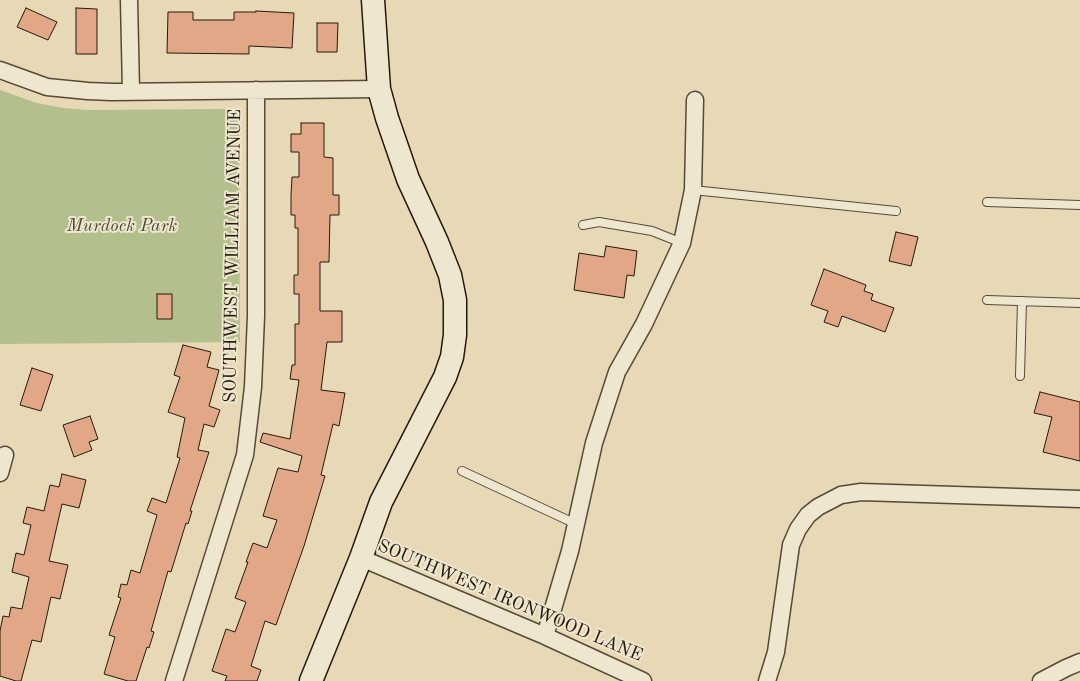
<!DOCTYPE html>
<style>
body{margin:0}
canvas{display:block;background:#e7d9b5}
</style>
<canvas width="1080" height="681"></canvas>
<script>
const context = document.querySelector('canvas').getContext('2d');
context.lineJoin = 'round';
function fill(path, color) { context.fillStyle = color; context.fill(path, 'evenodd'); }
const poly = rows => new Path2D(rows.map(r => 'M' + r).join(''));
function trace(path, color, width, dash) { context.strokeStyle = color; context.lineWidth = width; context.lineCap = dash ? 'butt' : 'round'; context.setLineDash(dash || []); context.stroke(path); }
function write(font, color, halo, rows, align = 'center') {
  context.font = font + ' "Old Standard TT",serif'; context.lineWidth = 4; context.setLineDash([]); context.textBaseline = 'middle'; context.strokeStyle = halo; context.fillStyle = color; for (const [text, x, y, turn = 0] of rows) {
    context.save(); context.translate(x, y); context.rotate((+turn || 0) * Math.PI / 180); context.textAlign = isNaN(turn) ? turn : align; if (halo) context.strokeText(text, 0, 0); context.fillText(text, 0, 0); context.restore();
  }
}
const green = poly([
 [0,90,37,103,63,108,87,110,223,109,230,110,234,115,238,121,239,129,240,342,0,344]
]);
const building = poly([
 [26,8,57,22,48,40,17,27,26,8],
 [76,8,97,9,97,54,76,54,76,8],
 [256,11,294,13,292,48,249,46,249,54,167,53,168,12,193,12,193,20,234,20,234,12,256,12,256,11],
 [317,23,338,23,337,52,317,52,317,23],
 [301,123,324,123,324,157,333,158,333,195,339,195,339,215,330,215,329,262,320,262,320,311,342,311,342,342,327,342,321,390,345,393,339,426,333,424,321,475,325,476,304,546,276,625,265,621,251,666,261,670,257,681,225,681,227,676,212,671,226,629,235,632,246,602,235,598,248,562,246,562,253,543,267,548,277,520,263,516,278,468,298,472,302,456,260,442,263,433,290,439,299,380,290,379,292,365,295,365,295,324,299,324,299,294,294,294,294,275,298,275,298,228,295,228,295,215,291,215,291,195,292,177,299,177,299,152,291,152,291,134,301,134,301,123],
 [896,232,918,237,911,266,889,261,896,232],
 [606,246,637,251,634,276,627,275,624,298,574,290,579,253,604,257,606,246],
 [824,269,866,285,864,291,873,294,871,300,894,308,885,332,842,316,838,327,824,322,828,311,811,305,824,269],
 [157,294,172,294,172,319,157,319,157,294],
 [183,345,211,352,207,367,219,370,209,406,220,410,214,427,204,424,198,450,209,452,190,511,192,511,188,524,186,523,171,572,168,571,151,631,154,632,149,648,147,647,136,681,128,681,104,674,115,637,109,635,121,598,118,597,121,584,127,585,131,570,140,573,157,515,147,511,152,498,166,503,180,458,177,457,185,418,168,412,180,377,174,375,183,345],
 [32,368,53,375,41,411,20,405,32,368],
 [1040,392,1080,402,1080,461,1043,452,1052,417,1034,413,1040,392],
 [90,416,98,439,89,442,92,450,74,457,63,425,90,416],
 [62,474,86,480,79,508,62,504,49,561,68,565,60,599,51,597,41,642,32,640,21,681,16,681,0,676,0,631,3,616,9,617,11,607,22,609,29,577,12,572,16,553,24,555,31,525,23,523,27,507,44,511,50,485,59,487,62,474]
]);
const service = poly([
 [693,190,896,211],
 [987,202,1080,205],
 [583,225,599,222,652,231,682,243],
 [987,300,1080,303],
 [1020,376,1022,301],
 [462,471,576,524]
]);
const minor = poly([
 [129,0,131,91],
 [0,70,47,87,88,91,112,92,379,89],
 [0,473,5,455],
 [361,558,545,636,643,681],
 [545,636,570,551,594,443,617,372,644,324,682,243,693,190,695,100],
 [174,681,245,455,253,387,256,316,256,90],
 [767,681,776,652,791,545,798,529,808,515,818,507,841,495,861,492,1080,499],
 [1041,681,1066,668,1080,662]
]);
const secondary = poly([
 [311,681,361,558,381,502,445,377,452,357,455,335,455,300,450,275,437,242,408,179,387,118,379,89,373,0]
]);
const parkNames = [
 ["Murdock Park",122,226]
];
const streetNames = [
 ["SOUTHWEST WILLIAM AVENUE",233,256,-89],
 ["SOUTHWEST IRONWOOD LANE",510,601,23]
];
fill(green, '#b4bf8e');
fill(building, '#e2a787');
trace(building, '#241a0e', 1);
trace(service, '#554a38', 10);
trace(minor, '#554a38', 19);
trace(secondary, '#241a0e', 25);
trace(service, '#efe6cf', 8);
trace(minor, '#efe6cf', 16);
trace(secondary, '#efe6cf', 22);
write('italic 18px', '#4f4c34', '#efe6cf', parkNames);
write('18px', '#241a0e', '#efe6cf', streetNames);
</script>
